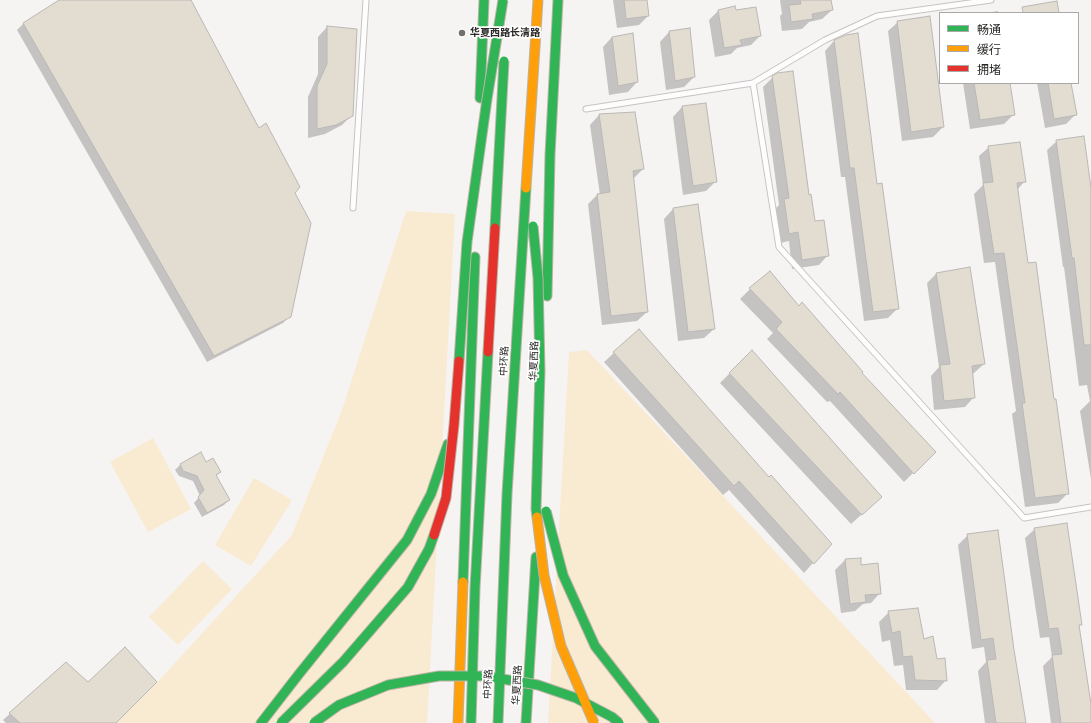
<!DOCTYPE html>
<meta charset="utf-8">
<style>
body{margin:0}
#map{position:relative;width:1091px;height:723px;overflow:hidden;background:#f6f4f2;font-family:"Golos Text","Noto Sans SC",sans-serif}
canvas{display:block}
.legend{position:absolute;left:939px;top:12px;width:140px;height:72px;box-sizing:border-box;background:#fff;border:1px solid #aaa9a9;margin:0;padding:5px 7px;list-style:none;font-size:12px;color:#2a2927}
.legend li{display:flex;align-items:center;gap:8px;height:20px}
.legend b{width:20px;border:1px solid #aaa9a9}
</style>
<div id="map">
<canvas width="1091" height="723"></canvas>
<ul class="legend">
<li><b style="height:5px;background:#30b455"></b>畅通</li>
<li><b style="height:5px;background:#ff9f0a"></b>缓行</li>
<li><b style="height:5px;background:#e5322d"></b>拥堵</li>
</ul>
</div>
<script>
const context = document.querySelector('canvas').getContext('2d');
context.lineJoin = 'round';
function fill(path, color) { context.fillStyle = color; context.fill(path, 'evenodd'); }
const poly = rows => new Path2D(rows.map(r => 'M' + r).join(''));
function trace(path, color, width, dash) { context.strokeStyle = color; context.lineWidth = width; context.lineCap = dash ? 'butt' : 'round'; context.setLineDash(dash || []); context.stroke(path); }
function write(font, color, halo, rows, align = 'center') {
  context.font = font + ' "Golos Text","Noto Sans SC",sans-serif'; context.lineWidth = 3.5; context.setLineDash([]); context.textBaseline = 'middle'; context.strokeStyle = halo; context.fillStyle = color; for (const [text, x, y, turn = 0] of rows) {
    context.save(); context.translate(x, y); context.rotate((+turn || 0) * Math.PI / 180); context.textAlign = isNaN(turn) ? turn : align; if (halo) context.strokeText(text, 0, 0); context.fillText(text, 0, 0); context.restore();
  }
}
const green = poly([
 [406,211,455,214,427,723,116,723,152,688,292,535,342,410],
 [587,350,935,723,548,723,569,352],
 [153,438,191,509,148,532,110,462],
 [254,478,292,500,251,566,215,545],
 [203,561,232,589,178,645,149,617]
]);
const shadow = poly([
 [61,0,189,0,294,193,290,316,283,323,207,362,17,30,23,24],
 [613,0,646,0,648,16,639,25,617,28],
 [780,0,830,0,832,10,822,19,809,22,802,29,782,31,780,16,782,14],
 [718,11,735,11,760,36,751,45,737,48,731,54,715,57,709,20],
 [998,11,998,13,986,13],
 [898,22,943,127,933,137,902,141,888,31],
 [327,27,352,115,342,125,325,134,308,138,308,97,318,74,318,37],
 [669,32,694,77,684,87,666,90,660,42],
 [612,37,637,82,628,92,609,95,603,47],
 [834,41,876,185,898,308,888,318,864,321,845,177,841,177,825,51],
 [773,77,809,196,814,222,828,255,819,265,792,269,789,241,780,243,775,209,779,205,763,87],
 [963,83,1009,83,1014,114,1004,124,970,129],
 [1037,83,1070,83,1075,115,1066,124,1045,128],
 [682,107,715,182,706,191,683,195,673,117],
 [599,115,643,169,633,179,647,312,637,321,602,325,588,204,597,195,600,195,590,125],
 [1057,141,1091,196,1091,479,1080,411,1090,401,1087,385,1079,386,1064,267,1063,267,1047,150],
 [989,147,1025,181,1017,190,1027,264,1054,400,1068,493,1058,503,1025,507,1012,414,1016,411,995,262,984,263,974,194,983,185,979,156],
 [673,209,714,329,704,338,678,341,664,219],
 [969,268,984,364,974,373,972,374,974,397,965,407,934,410,931,376,939,367,927,283,936,274],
 [770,273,799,307,934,452,904,482,830,401,827,402,767,339,773,333,740,299,750,289],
 [639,330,769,479,830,544,804,573,729,490,723,495,604,362],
 [752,351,881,497,851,524,720,383],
 [200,453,206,464,220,472,215,477,229,500,224,505,202,517,194,503,200,496,193,481,179,476,175,470,180,465],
 [1035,529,1081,624,1078,626,1091,711,1091,723,1051,723,1043,666,1052,657,1049,637,1040,638,1025,538],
 [968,535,1013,650,1025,723,985,723,978,671,986,662,984,647,972,649,958,545],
 [860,559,861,566,880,593,871,603,863,604,855,611,841,613,835,570,845,560],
 [889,612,923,640,936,660,946,680,937,690,906,690,903,665,894,666,890,640,882,642,879,622],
 [66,663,88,683,156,682,115,723,6,723,3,720]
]);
const building = poly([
 [59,0,191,0,259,128,266,123,300,187,295,193,311,223,291,317,214,356,23,23,59,0],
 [624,0,647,0,649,16,626,19,624,0],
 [800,0,831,0,833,10,812,14,813,19,791,22,789,5,801,4,800,0],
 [1057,1,1059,13,1023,13,1022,7,1057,1],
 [735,6,736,10,756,7,761,36,740,40,742,45,724,48,718,10,735,6],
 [930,16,944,127,911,132,897,21,930,16],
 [327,26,357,29,353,116,336,125,317,129,317,86,327,64,327,26],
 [690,28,695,77,675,81,669,31,690,28],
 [633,33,638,82,618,86,612,37,633,33],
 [858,33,877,184,882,183,899,309,873,312,854,168,850,168,834,40,846,35,858,33],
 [793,71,809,195,811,194,815,221,824,220,829,256,802,260,798,232,789,234,784,199,789,198,772,76,777,73,793,71],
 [974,83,1010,83,1015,115,980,120,974,83],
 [1048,83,1071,83,1077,115,1054,119,1048,83],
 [706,103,717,182,693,186,682,106,706,103],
 [635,112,644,169,633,171,648,312,611,316,597,194,610,192,599,114,635,112],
 [1084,136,1091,188,1091,345,1084,345,1074,258,1072,258,1056,140,1084,136],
 [1020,142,1026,182,1017,183,1028,263,1036,262,1054,399,1056,399,1069,494,1035,498,1022,403,1025,403,1004,253,994,254,983,183,993,182,988,146,1020,142],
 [698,204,715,329,688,332,673,208,698,204],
 [970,267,985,364,972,366,975,398,944,401,940,365,950,364,936,273,970,267],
 [770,271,799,306,802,302,863,372,862,373,936,452,914,474,840,392,838,394,776,329,782,322,749,288,770,271],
 [639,329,769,477,771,475,832,544,814,564,739,481,734,486,613,352,639,329],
 [752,350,882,497,862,515,729,373,752,350],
 [201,452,206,462,213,458,221,472,216,475,230,500,207,513,198,497,204,490,197,476,183,471,180,464,201,452],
 [1067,523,1082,625,1079,625,1091,704,1091,723,1061,723,1052,655,1062,654,1058,628,1049,629,1034,528,1067,523],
 [998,530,1014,650,1026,723,996,723,987,660,996,659,993,638,981,640,967,534,998,530],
 [861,558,861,565,878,563,881,594,865,595,866,602,850,604,845,559,861,558],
 [918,608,924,639,933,636,937,659,945,658,947,681,915,680,912,656,903,657,900,631,892,633,888,611,918,608],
 [125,647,157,682,116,723,20,723,9,713,66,662,88,682,125,647]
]);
const lane = poly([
 [753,83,779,247,1024,518,1091,507],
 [586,109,753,83,825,40,877,16,991,0],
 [353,208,366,0]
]);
const fast = poly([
 [480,98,484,0],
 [547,296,550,155,558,0],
 [463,582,475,257],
 [261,723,299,674,407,540,431,494,448,444],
 [526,723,536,557]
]);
const slow = poly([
 [458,723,463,582]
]);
const fastBridge = poly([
 [533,226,538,278,540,371,536,509,537,517],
 [495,228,504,61],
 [459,361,467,242,487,99,503,0],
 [546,511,563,575,595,646,655,723],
 [281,723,343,662,408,587,429,549,434,535],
 [314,723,339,705,388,685,439,676,485,676,538,685,576,698,612,717,619,723],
 [471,723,475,588,488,352],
 [498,723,507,494,526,188]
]);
const slowBridge = poly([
 [526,188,538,0],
 [537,517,544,575,561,646,594,723]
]);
const jamBridge = poly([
 [488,352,495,228],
 [434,535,446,498,454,425,459,361]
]);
const markers = [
 [462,33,4,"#71706e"]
];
const poiNames = [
 ["华夏西路长清路",470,33]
];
const streetNames = [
 ["中环路",504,361,-87],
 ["华夏西路",534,361,-88],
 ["中环路",488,684,-87],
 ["华夏西路",517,685,-87]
];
fill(green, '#f9ead2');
fill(shadow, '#0003');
fill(building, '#e3dcd0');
trace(building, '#b9b8b6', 1);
trace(lane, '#c6c4c2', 7);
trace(fast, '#bcb4a6', 11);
trace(slow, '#bcb4a6', 11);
trace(lane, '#fefdfd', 5);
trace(fast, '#30b455', 9);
trace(slow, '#ff9f0a', 9);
trace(fastBridge, '#bcb4a6', 11, []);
trace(slowBridge, '#bcb4a6', 11, []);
trace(jamBridge, '#bcb4a6', 11, []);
trace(fastBridge, '#30b455', 9);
trace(slowBridge, '#ff9f0a', 9);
trace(jamBridge, '#e5322d', 9);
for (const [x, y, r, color] of markers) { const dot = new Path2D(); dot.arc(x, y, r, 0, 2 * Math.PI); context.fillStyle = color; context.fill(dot); trace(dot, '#fff', 1.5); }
write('bold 10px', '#2a2927', '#fff', poiNames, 'left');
write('10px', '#2a2927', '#fff', streetNames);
</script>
